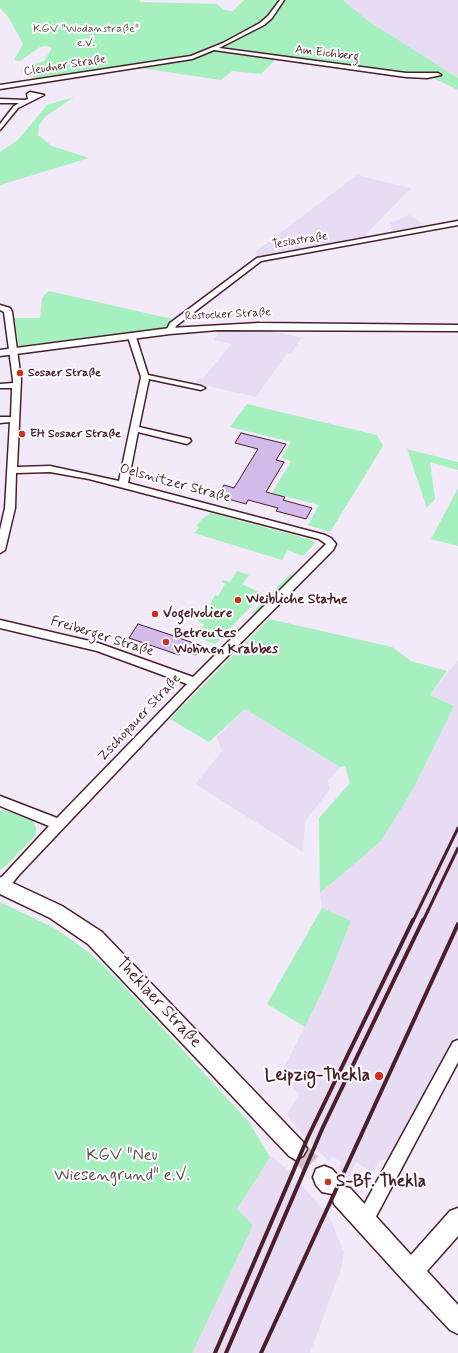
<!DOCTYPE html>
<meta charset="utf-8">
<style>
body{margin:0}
canvas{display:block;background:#f2eaf8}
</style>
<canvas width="458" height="1353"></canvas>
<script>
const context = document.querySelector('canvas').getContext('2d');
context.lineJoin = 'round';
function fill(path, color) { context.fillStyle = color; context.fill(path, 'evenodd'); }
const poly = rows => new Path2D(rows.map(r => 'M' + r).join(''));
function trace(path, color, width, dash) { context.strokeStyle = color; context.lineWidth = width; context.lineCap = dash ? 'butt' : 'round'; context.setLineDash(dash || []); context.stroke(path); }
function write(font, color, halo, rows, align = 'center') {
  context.font = font + ' Mynerve,sans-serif'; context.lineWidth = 4; context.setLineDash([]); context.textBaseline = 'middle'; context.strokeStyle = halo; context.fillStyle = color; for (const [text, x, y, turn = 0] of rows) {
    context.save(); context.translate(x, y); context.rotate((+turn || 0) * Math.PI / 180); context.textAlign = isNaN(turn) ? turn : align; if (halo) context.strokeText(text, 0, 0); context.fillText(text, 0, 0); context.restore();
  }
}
const built = poly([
 [343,0,458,0,458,78,367,20],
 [357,175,411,188,365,235,368,238,258,257,255,252],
 [409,215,418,220,424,227,395,233,391,229,390,223],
 [259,329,302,337,291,354,287,353,256,397,195,383,199,378,203,379,231,344,214,340,219,332,222,330],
 [458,660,458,1033,389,1159,380,1160,372,1172,356,1162,347,1181,338,1171,341,1162,332,1156,329,1162,290,1120,287,1114,299,1094,281,1074,327,981,351,921,322,908,320,893,380,842,454,705,430,695],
 [245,709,340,767,328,781,330,789,305,822,303,852,195,784,222,751,217,737],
 [270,1157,273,1157,288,1170,329,1216,344,1252,341,1269,310,1353,168,1353,237,1209]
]);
const green = poly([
 [0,0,139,0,141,2,217,4,224,10,233,11,244,0,281,0,261,23,211,49,191,56,34,80,31,65,44,61,52,48,46,46,40,47,20,61,14,60,23,44,9,18,0,8],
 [284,0,343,0,367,20,458,78,458,90,427,75,278,57,261,74,232,71,221,80,134,67,192,57,219,49,254,29,275,12],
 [74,97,46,116,39,125,38,135,52,146,89,158,0,185,0,152,18,140,47,105],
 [48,291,58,293,172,319,165,328,19,346,14,318,40,318,42,298],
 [247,404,377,435,383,446,330,532,308,525,319,505,272,493,291,461,281,458,291,442,230,427],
 [407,449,458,462,458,470,430,462,435,499,427,508],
 [458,488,458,546,431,539],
 [211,513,312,540,315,543,303,556,288,550,282,560,194,533,199,528,197,525,202,519],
 [237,571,249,575,242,584,263,594,215,644,196,637,204,624,198,622,200,619,203,619,215,595,218,596,225,584,222,582,223,580,230,582],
 [290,574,295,577,256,615,252,613],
 [269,619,392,647,411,661,447,671,430,695,454,706,412,791,380,842,320,893,319,818,350,783,345,766,340,767,245,709,209,742,170,719],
 [0,810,11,812,33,821,36,828,36,835,6,866,0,870],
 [0,902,56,929,91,954,121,983,249,1122,270,1157,237,1209,253,1225,192,1353,0,1353],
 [322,908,351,921,327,981,305,1027,267,1004]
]);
const building = poly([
 [241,433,286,444,276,460,284,462,266,492,285,497,283,500,312,508,306,519,276,511,278,508,248,500,246,504,217,496,224,485,234,488,258,449,235,443,241,433],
 [138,624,165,633,202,646,196,655,182,650,179,655,129,638,138,624]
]);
const secondaryTunnel = poly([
 [296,1149,324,1177]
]);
const street = poly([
 [280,0,284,0,272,18,264,25,219,48,406,73,438,73,441,75,427,78,406,77,214,50,192,59,0,89,0,85,191,56,223,43,260,23,268,16,280,0],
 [30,92,44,95,18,108,0,130,0,124,14,106,19,103,0,103,0,99,25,100,28,99,27,94,30,92],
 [458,221,458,225,261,261,176,326,173,333,166,331,170,323,257,258,458,221],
 [0,305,10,308,12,312,21,380,17,467,50,466,119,481,141,377,128,337,132,335,136,337,148,375,201,386,205,388,201,390,149,379,139,427,190,439,191,441,187,444,138,432,128,483,325,535,331,538,336,544,333,550,198,686,18,876,7,890,2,892,0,891,0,879,49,826,0,806,0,796,57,818,187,684,97,651,0,628,0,620,98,643,193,677,326,544,319,539,89,479,50,472,16,473,15,508,5,550,0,553,0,530,5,508,10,422,0,423,0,417,11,417,12,388,0,388,0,384,13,383,13,380,4,312,0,310,0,305],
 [458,1040,458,1062,371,1226,365,1228,359,1226,357,1220,359,1214,453,1042,458,1040]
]);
const secondary = poly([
 [259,323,458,325,458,331,218,330,170,334,0,356,0,350,170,328,259,323],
 [0,877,62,906,102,932,303,1142,307,1149,303,1156,296,1160,289,1156,88,944,50,918,0,894,0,877],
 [324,1166,332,1169,338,1176,340,1186,350,1188,411,1255,450,1211,458,1208,458,1236,427,1271,458,1305,458,1334,450,1330,403,1280,334,1204,332,1194,322,1192,316,1185,313,1177,316,1169,324,1166]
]);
const railFar1 = poly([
 [413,921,458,828],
 [423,921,458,848]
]);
const rail = poly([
 [215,1353,308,1137,413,920],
 [226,1353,323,1127,423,920],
 [261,1353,458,924]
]);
const markers = [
 [20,373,4,"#c8321e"],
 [22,434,4,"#c8321e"],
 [238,600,4,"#c8321e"],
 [155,614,4,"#c8321e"],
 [166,642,4,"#c8321e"],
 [379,1076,5,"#c8321e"],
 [328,1182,4,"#c8321e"]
];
const farParknames = [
 ["KGV \"Wodanstraße\"",86,29],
 ["e.V.",86,43]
];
const farStreetnames = [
 ["Am Eichberg",327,54,7],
 ["Cleudner Straße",65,66,-9],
 ["Teslastraße",300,241,-9],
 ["Rostocker Straße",228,315,-3]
];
const farPoinames = [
 ["Sosaer Straße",28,373],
 ["EH Sosaer Straße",30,434]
];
const streetNames = [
 ["Oelsnitzer Straße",175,484,15],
 ["Freiberger Straße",102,637,17],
 ["Zschopauer Straße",140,718,-47]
];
const poiNames = [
 ["Weibliche Statue",246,600],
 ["Vogelvoliere",163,614],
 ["Betreutes",174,634],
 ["Wohnen Krabbes",174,650]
];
const nearStreetnames = [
 ["Theklaer Straße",158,1003,47]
];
const nearPoinames = [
 ["Leipzig-Thekla",370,1076],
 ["S-Bf. Thekla",336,1182,"left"]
];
const nearParknames = [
 ["KGV \"Neu",122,1156],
 ["Wiesengrund\" e.V.",122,1176]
];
fill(built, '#e8dcf4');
fill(green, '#a6f0bf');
fill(building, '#d2bae9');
trace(building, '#4a1f2b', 1);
trace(secondaryTunnel, '#d0c1cf', 21, [21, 10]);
trace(street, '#4a1f2b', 3);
trace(secondary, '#4a1f2b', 3);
fill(street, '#fff');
fill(secondary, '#fff');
trace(railFar1, '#4a1f2b', 3);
trace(rail, '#4a1f2b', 4);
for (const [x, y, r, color] of markers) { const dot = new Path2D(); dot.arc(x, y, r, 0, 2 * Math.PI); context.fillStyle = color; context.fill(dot); trace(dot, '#fff', 1.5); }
write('12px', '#615350', '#fff', farParknames);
write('12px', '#4a1f2b', '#fff', farStreetnames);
write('bold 12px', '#4a1f2b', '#fff', farPoinames, 'left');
write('14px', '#4a1f2b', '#fff', streetNames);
write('bold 14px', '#4a1f2b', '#fff', poiNames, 'left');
write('17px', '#4a1f2b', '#fff', nearStreetnames);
write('bold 17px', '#4a1f2b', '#fff', nearPoinames, 'right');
write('17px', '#615350', '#fff', nearParknames);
</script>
